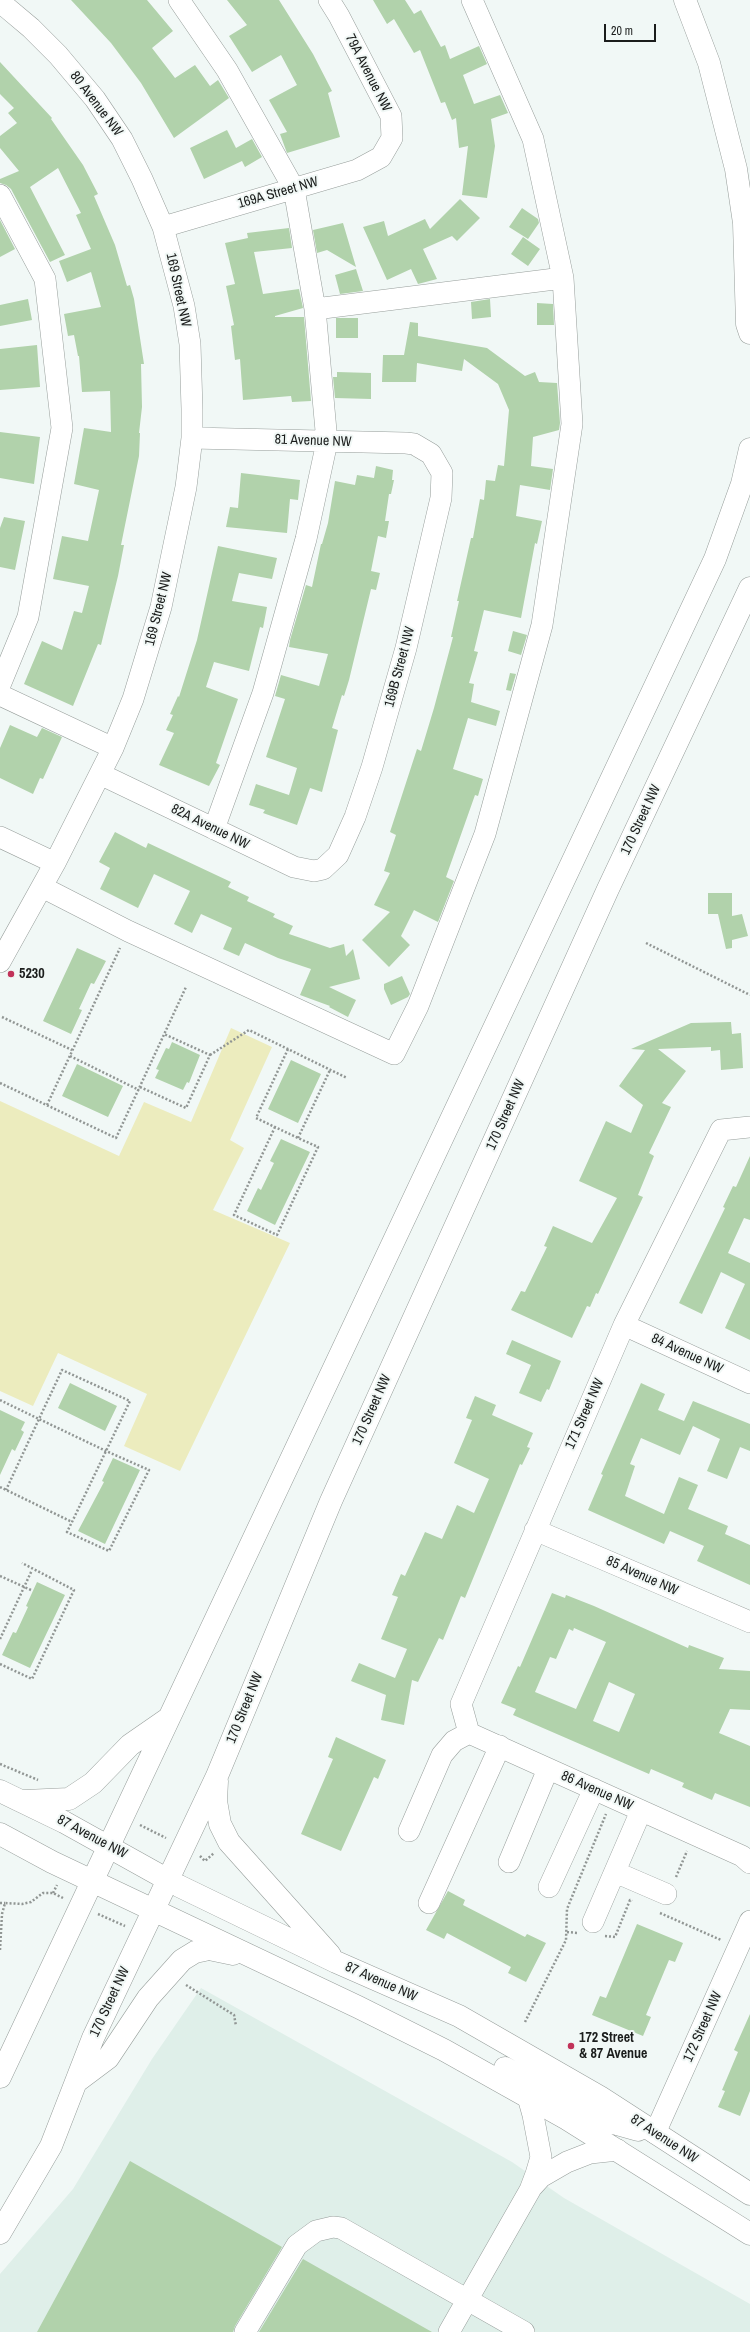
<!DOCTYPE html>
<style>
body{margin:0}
#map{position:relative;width:750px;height:2332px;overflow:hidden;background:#f1f8f6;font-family:"Archivo Narrow",sans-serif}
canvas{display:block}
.scale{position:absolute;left:604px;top:24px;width:52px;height:18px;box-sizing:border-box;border:2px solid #1b1d1c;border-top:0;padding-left:5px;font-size:12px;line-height:14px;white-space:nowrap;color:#1b1d1c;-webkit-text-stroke:3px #f1f8f6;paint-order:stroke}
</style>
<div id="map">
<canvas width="750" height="2332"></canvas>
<div class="scale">20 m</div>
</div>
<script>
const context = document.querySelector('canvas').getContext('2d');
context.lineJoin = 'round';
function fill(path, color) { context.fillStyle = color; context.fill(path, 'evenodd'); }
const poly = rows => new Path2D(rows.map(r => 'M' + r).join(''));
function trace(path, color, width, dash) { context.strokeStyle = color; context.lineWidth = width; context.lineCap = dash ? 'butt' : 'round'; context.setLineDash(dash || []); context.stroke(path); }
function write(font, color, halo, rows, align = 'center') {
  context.font = font + ' "Archivo Narrow",sans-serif'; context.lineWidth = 4; context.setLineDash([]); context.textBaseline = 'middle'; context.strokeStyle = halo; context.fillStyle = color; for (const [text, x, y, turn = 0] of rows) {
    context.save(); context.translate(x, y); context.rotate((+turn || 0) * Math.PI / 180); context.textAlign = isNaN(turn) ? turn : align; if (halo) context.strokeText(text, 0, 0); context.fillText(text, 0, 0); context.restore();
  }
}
const built = poly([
 [201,1988,512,2162,564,2198,750,2304,750,2332,0,2332,0,2274,73,2189,152,2059]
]);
const green = poly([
 [231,1028,272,1047,230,1140,244,1148,213,1210,290,1243,180,1471,124,1446,147,1394,58,1353,33,1406,0,1391,0,1101,119,1156,144,1102,191,1122]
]);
const building = poly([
 [71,0,147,0,173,31,152,48,175,78,195,65,210,86,218,80,229,98,174,138,141,83,111,43],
 [227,0,279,0,313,54,332,91,328,93,340,137,287,153,280,134,287,132,269,100,297,85,281,55,252,72,229,36,247,25],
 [373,0,405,0,414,14,421,10,441,47,445,45,450,59,479,46,487,64,463,75,474,104,500,95,508,113,491,119,495,146,487,198,462,195,468,146,459,148,456,118,452,120,445,102,441,103,420,50,414,53,394,19,387,24],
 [0,62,52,118,51,119,83,165,98,194,94,196,115,245,127,286,130,285,134,299,144,364,141,364,142,407,139,433,140,433,139,456,121,545,124,545,118,576,101,645,98,644,73,706,24,684,42,641,62,650,74,611,82,613,89,586,53,579,62,536,88,541,99,490,74,484,84,428,111,432,110,391,82,392,79,356,78,356,74,335,68,336,64,314,101,307,91,272,67,282,59,261,91,249,76,215,81,213,58,168,30,187,65,255,50,262,11,189,6,185,0,183,0,179,19,171,0,148,0,136,17,123,8,113,14,108,0,94],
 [227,130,236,148,252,139,262,157,245,167,242,161,204,179,190,148],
 [460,199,480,218,457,241,452,236,423,249,437,279,418,284,411,269,387,280,363,227,384,221,388,236,425,219,430,229],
 [522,208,538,219,539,223,528,239,509,227],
 [0,220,15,249,0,257],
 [343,223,356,267,327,250,317,253,313,230],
 [289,228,292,248,254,252,263,294,299,289,303,308,275,316,275,317,304,317,311,401,292,402,291,396,243,400,240,359,235,360,231,326,234,325,226,286,235,284,225,243,248,238,247,233],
 [523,237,540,249,528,266,511,254],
 [356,269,363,291,340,294,335,275],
 [28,299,32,320,0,326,0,305],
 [490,299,491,317,472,319,471,302],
 [537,303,553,304,554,325,537,325],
 [336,318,358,318,358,338,336,338],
 [410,322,418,323,418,336,487,348,525,376,535,372,539,382,557,383,560,423,559,430,533,437,531,466,553,469,550,490,520,485,516,516,542,521,537,544,535,543,521,618,484,610,474,651,478,652,469,683,474,684,471,702,500,711,496,726,468,718,453,769,483,779,478,796,475,795,446,877,454,881,438,922,414,910,401,936,410,945,389,967,362,940,390,912,374,905,390,873,384,871,396,835,390,832,417,749,421,751,434,708,453,637,451,637,459,601,457,601,471,538,473,538,480,499,484,500,486,480,495,481,498,465,504,466,509,410,498,384,464,359,462,371,417,363,416,382,382,382,383,355,404,355],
 [37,345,40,387,0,390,0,349],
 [337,372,371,373,371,399,335,398,333,377,337,377],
 [0,432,40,437,34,484,0,478],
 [376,466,393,470,392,480,394,480,391,494,389,494,385,521,389,521,386,538,378,536,371,571,380,573,376,590,371,589,349,680,344,696,342,695,332,728,338,730,322,792,310,788,297,825,263,813,265,810,249,805,256,784,289,795,297,768,266,757,285,699,275,696,281,675,319,686,328,654,289,647,290,640,306,585,312,587,321,544,322,544,328,523,335,481,355,485,357,475,374,478],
 [241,473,300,480,298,500,290,499,287,533,226,527,230,507,238,508],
 [4,517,25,521,15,570,0,567,0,528],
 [218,546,277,558,272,579,239,573,232,601,267,607,263,628,260,627,249,671,214,662,206,687,238,699,216,763,220,765,209,786,159,765,174,733,166,730,173,715,170,714,178,696,179,697,197,640],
 [513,631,527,635,521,655,508,651],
 [510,673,516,674,511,691,506,690],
 [10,725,37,737,42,728,62,737,43,779,40,778,33,794,0,778,0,748],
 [115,832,146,848,148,843,231,882,228,887,249,897,247,901,275,914,273,917,293,926,289,934,330,948,344,944,346,956,353,949,360,979,329,987,356,1000,348,1017,329,1007,330,1006,300,995,311,969,278,958,245,943,239,956,223,949,232,928,201,914,192,933,174,924,190,891,154,874,138,908,100,889,110,868,99,862],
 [708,893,732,893,732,916,742,914,748,936,732,940,732,948,726,949,718,914,708,914],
 [77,948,106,961,94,984,91,983,79,1009,82,1010,71,1034,43,1021],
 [402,976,410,994,408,997,391,1005,384,989,384,984],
 [731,1022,732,1034,741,1033,743,1068,721,1070,720,1050,711,1051,711,1047,658,1049,686,1071,662,1103,671,1107,649,1153,654,1156,638,1195,643,1197,598,1294,596,1293,590,1307,587,1306,572,1338,511,1310,521,1291,525,1292,547,1247,544,1246,553,1226,592,1243,617,1198,579,1181,606,1121,631,1133,643,1105,619,1086,645,1050,631,1049,691,1023],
 [172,1042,200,1055,189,1083,187,1082,183,1090,155,1078,159,1070,156,1069,166,1048,169,1049],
 [291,1060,321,1074,298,1123,268,1109],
 [77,1064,123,1086,108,1117,62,1096],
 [281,1139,310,1152,275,1225,247,1211,258,1188,261,1190,274,1163,270,1161],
 [750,1156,750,1220,744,1218,728,1253,750,1263,750,1340,725,1328,745,1284,721,1272,702,1314,679,1303,725,1208,723,1207,733,1186,736,1187],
 [512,1340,561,1361,549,1390,547,1389,541,1402,519,1393,531,1365,506,1354],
 [70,1383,117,1406,105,1431,58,1408],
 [641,1383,665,1394,658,1410,684,1421,693,1401,750,1424,750,1451,740,1447,727,1479,707,1471,720,1439,693,1426,680,1455,641,1438,630,1464,635,1466,625,1496,664,1514,679,1477,698,1485,688,1509,728,1526,725,1534,750,1545,750,1585,697,1561,704,1546,670,1531,664,1544,588,1510,603,1475,601,1474],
 [475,1396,496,1405,492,1415,533,1433,527,1447,530,1448,522,1465,520,1464,465,1598,461,1596,443,1640,439,1638,418,1682,412,1680,404,1725,381,1720,386,1695,351,1681,359,1663,395,1678,407,1649,381,1639,398,1597,392,1595,401,1574,405,1576,425,1532,442,1539,457,1505,474,1513,489,1479,454,1463,472,1420,466,1418],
 [0,1410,25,1422,21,1430,24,1432,15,1451,12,1449,0,1475],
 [113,1458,140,1470,105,1544,78,1531,104,1482,102,1481],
 [37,1582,65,1595,30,1668,2,1655,13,1632,16,1633,28,1607,26,1606],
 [552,1593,565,1598,566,1595,594,1606,688,1648,689,1645,724,1658,719,1669,750,1671,750,1710,730,1709,719,1733,750,1746,750,1807,715,1793,712,1800,682,1787,684,1783,651,1769,649,1774,513,1715,516,1709,501,1703,518,1666,520,1667],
 [574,1628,606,1642,576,1709,535,1692,550,1657,556,1659,569,1629,573,1631],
 [609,1682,635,1694,619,1732,593,1721],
 [336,1737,386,1760,378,1779,374,1777,341,1851,301,1834,333,1759,328,1757],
 [448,1891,465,1900,463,1905,525,1937,527,1934,546,1943,526,1982,508,1973,511,1967,447,1933,444,1939,426,1930],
 [637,1924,683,1943,675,1962,669,1960,646,2015,651,2017,643,2036,592,2015,600,1996,606,1998],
 [750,2014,750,2091,740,2116,718,2107,725,2091,722,2090,738,2052,734,2050],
 [130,2161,282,2247,235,2326,233,2332,37,2332],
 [303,2259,310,2263,432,2332,259,2332]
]);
const path = poly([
 [646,943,750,995],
 [2,1017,72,1050],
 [210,1055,249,1030,347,1078],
 [70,1056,139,1090],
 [0,1083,116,1138,186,987],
 [140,1087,186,1108,210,1055,164,1034],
 [47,1105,120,948],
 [275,1127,234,1215,277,1235,318,1147,298,1138,256,1118,288,1049],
 [298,1138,330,1070],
 [0,1400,39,1419,106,1451,149,1470,109,1551,67,1532,72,1522,106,1451,130,1401,62,1370,39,1419,6,1490],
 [0,1487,72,1522],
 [0,1576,31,1590],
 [0,1639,32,1570],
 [0,1664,32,1679,74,1590,22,1563],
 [0,1764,38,1780],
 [140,1825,166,1838],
 [200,1856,205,1861,214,1853],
 [676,1877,687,1851],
 [53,1893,57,1885],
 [0,1903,5,1903],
 [660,1913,721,1940],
 [98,1914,125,1926],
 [567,1932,578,1933],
 [605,1936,615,1937,630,1900,632,1901],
 [0,1950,2,1914,5,1903,22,1904,31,1902,43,1893,53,1893,63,1898],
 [186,1985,234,2015,236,2026],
 [525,2022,566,1940,567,1909,606,1814]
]);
const minor = poly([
 [179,0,227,70,294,189,315,309,327,442,306,539,263,693,214,829],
 [0,2,31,28,58,55,95,99,122,139,142,179,163,227,184,306,190,344,192,409,192,438,186,487,161,607,133,699,113,748,55,863,0,962],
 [0,195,45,279,62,428,28,617,0,685],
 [163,227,357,170,381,157,392,138,391,116,339,16,329,0],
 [315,309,563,278],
 [0,695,113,748],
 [100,774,294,867,314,871,323,869,338,855,355,817,372,767,406,648,441,498,442,473,431,454,414,444,406,443,192,438],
 [0,837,55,863],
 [42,887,128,931,394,1054,418,1006,485,834,542,625,572,424,563,278,533,139,472,0],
 [750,1127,721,1130,624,1325,461,1704,469,1733,742,1856,750,1863],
 [624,1325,750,1383],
 [535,1530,750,1622],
 [409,1831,442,1755,454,1741,469,1733],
 [509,1862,548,1769],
 [615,1872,666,1894],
 [549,1887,594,1789],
 [429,1903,500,1746],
 [593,1922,641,1811],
 [655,2133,750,1921],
 [531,2188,541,2177,567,2162,590,2153,618,2150],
 [245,2332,297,2245,316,2231,333,2227,341,2228,524,2332],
 [449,2332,530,2190,536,2174,541,2157,533,2115,528,2097]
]);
const major = poly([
 [217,1781,216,1801,220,1824,229,1842,330,1955],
 [0,1791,64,1822,179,1886,336,1962,459,2016,600,2097,750,2194],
 [25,1801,69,1799,93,1783,130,1745,169,1718],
 [0,1834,52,1862,358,2007,444,2050,567,2119,750,2234],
 [505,2068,606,2121,638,2130],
 [0,2077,715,559,742,484,750,449],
 [76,2082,108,2058,148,1998,182,1960,195,1952,209,1949,233,1954],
 [0,2233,51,2146,93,2038,217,1776,331,1501,608,889,750,588]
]);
const highway = poly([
 [685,0,709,63,736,169,744,223,747,324,750,333]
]);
const markers = [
 [11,974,4,"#c13259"],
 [571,2046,4,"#c13259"]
];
const streetNames = [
 ["79A Avenue NW",368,73,63],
 ["80 Avenue NW",96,104,53],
 ["169A Street NW",278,193,-16],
 ["169 Street NW",178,290,78],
 ["81 Avenue NW",313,441,2],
 ["169 Street NW",159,609,-76],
 ["169B Street NW",400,667,-75],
 ["170 Street NW",641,820,-65],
 ["82A Avenue NW",210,827,26],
 ["170 Street NW",506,1115,-66],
 ["84 Avenue NW",687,1354,25],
 ["170 Street NW",372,1410,-66],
 ["171 Street NW",585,1414,-66],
 ["85 Avenue NW",642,1576,24],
 ["170 Street NW",245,1708,-68],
 ["86 Avenue NW",597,1791,24],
 ["87 Avenue NW",92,1837,28],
 ["87 Avenue NW",381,1982,24],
 ["170 Street NW",110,2002,-65],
 ["172 Street NW",703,2027,-66],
 ["87 Avenue NW",664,2139,33]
];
const poiNames = [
 ["5230",19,974],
 ["172 Street",579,2038],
 ["& 87 Avenue",579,2054]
];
fill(built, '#dfefe9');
fill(green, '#ececbe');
fill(building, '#b1d2ab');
trace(minor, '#979e9b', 22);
trace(major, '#979e9b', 23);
trace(highway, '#979e9b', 23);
trace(path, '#919694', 2.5, [2, 2]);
trace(minor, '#fff', 21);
trace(major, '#fff', 22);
trace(highway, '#fff', 22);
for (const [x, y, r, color] of markers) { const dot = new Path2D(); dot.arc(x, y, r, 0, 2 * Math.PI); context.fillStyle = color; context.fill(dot); trace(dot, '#f1f8f6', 1.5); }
write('14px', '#1b1d1c', '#f1f8f6', streetNames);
write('bold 14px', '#1b1d1c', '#f1f8f6', poiNames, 'left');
</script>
